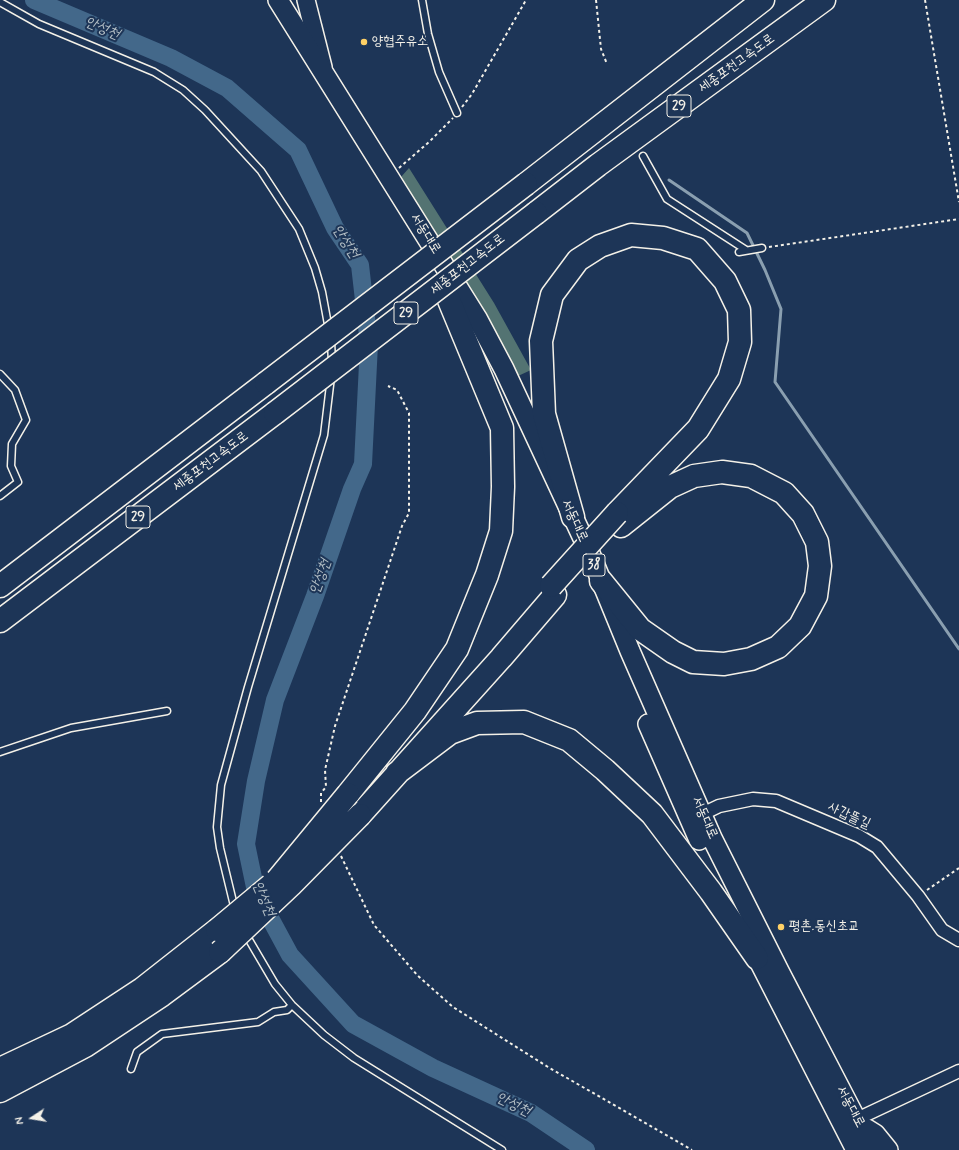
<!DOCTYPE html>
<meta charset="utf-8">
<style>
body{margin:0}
#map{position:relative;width:959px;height:1150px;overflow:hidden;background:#1d3557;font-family:Mynerve,sans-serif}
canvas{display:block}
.north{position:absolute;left:12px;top:1098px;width:40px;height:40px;-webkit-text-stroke:3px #1d3557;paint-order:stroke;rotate:258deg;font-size:11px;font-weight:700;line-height:16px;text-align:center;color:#f4f1e8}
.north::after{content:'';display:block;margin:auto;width:14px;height:18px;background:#f4f1e8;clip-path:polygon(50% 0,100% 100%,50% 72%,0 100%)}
</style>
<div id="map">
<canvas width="959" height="1150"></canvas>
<div class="north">N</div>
</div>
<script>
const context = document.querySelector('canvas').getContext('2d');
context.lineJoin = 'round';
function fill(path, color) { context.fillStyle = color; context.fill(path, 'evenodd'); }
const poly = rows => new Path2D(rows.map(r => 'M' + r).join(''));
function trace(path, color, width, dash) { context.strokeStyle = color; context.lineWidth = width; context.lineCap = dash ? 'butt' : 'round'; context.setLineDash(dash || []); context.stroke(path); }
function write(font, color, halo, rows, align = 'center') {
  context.font = font + ' Mynerve,"Poor Story",sans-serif'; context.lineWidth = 4; context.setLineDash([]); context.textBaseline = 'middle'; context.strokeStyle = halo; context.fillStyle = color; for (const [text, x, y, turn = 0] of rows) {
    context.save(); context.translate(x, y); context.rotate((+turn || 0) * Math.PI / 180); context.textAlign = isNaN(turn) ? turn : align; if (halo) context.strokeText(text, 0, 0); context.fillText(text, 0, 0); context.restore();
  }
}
const green = poly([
 [409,168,494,303,531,370,518,376,462,278,404,182,401,177]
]);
const stream = poly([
 [669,180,747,233,765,270,781,309,775,382,959,649]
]);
const river = poly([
 [34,0,171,58,227,88,298,150,335,228,360,265,369,344,363,464,352,489,315,596,275,700,256,781,246,844,256,892,290,955,353,1024,433,1068,531,1113,586,1150]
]);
const path = poly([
 [596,0,601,49,607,64],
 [925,0,959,202],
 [462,107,472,94,526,0],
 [399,168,429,142,453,118],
 [769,247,959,219],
 [321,802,321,793,326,787,325,770,335,726,402,526,409,513,409,413,397,390,388,386],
 [341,856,374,925,418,976,453,1007,548,1067,692,1150],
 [927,890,959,868]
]);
const lane = poly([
 [422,0,428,34,439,72,457,113],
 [0,2,39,24,154,72,183,90,205,110,261,171,299,229,315,268,322,292,329,330],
 [643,156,667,199,746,250],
 [739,252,762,248],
 [331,341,332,363],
 [0,374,15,390,26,420,12,444,11,466,18,482,0,496],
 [0,752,71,728,167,711],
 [235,910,220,848,217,827,221,785,248,687,324,435,331,377],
 [245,933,275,984,292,1005,324,1035,354,1058,502,1150],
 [131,1069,137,1052,162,1034,258,1022,274,1012,287,1010,292,1005]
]);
const street = poly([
 [696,817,719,806,753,799,776,801,859,836,877,847,918,896,942,930,959,940],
 [857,1119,959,1071]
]);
const secondary = poly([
 [306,0,323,67]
]);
const primary = poly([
 [278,0,477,318,504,369,589,551,630,651,712,838,779,971,872,1150],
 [648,724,699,840],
 [758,959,856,1150],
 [867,1129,875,1134,888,1150]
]);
const highway = poly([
 [526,184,763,0],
 [536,213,598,165,824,0],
 [573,517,544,414,541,341,552,295,578,260,600,246,631,235,663,238,697,249,725,281,739,310,740,342,729,379,698,429,617,513],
 [601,581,640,629,673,652,693,662,724,664,751,659,778,647,800,626,816,596,820,566,817,542,803,514,784,493,751,476,722,472,694,476,670,487,621,526],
 [0,586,266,383],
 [0,621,275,413],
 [397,773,450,733,477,723,524,722,569,740,605,770,652,814,711,892,757,958],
 [348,794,415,711,457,649,487,575,501,531,503,487,502,428,446,293],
 [360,815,501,658,555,595],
 [0,1069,72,1035,142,989,217,930],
 [0,1091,85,1046,162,995,220,952]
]);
const highwayBridge = poly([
 [266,383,526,184],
 [275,413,536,213],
 [551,586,617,513],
 [277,880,348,794],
 [217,930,271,885],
 [220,952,291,885,360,815]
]);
const markers = [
 [364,42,4,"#ffd166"],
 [781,927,4,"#ffd166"]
];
const shields = [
 [679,106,24],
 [406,313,24],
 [138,517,24],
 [594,565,22]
];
const shieldNames = [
 ["29",679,106],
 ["29",406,313],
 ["29",138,517],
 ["38",594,565]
];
const poiNames = [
 ["양협주유소",372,42],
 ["평촌.동신초교",789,927]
];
const streetNames = [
 ["세종포천고속도로",737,64,-36],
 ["서동대로",425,234,58],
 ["세종포천고속도로",468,265,-38],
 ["세종포천고속도로",211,462,-37],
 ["서동대로",574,521,65],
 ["사갑뜰길",849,816,25],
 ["서동대로",704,818,66],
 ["서동대로",850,1107,62]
];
const waterNames = [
 ["안성천",102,29,23],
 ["안성천",345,242,57],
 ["안성천",321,577,-70],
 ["안성천",263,899,67],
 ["안성천",513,1105,26]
];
fill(green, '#537372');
trace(stream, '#8a9fb0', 3);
trace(river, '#43688a', 18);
trace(lane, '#f4f1e8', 9);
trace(street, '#f4f1e8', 15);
trace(secondary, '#f4f1e8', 20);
trace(primary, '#f4f1e8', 22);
trace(highway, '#f4f1e8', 25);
trace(path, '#f4f1e8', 2, [3, 3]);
trace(lane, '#1d3557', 6);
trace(street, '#1d3557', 12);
trace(secondary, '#1d3557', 17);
trace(primary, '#1d3557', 19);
trace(highway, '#1d3557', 22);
trace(highwayBridge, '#f4f1e8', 25, []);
trace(highwayBridge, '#1d3557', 22);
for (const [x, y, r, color] of markers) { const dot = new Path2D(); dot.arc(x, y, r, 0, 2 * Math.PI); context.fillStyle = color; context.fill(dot); trace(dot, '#1d3557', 1.5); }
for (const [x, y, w] of shields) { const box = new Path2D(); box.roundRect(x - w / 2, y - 11, w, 22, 3); context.fillStyle = '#1d3557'; context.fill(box); trace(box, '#f4f1e8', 1); }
write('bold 13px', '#f4f1e8', null, shieldNames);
write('14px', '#f4f1e8', '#1d3557', poiNames, 'left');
write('14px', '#f4f1e8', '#1d3557', streetNames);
write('italic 15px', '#b6c1c7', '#1d3557', waterNames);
</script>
